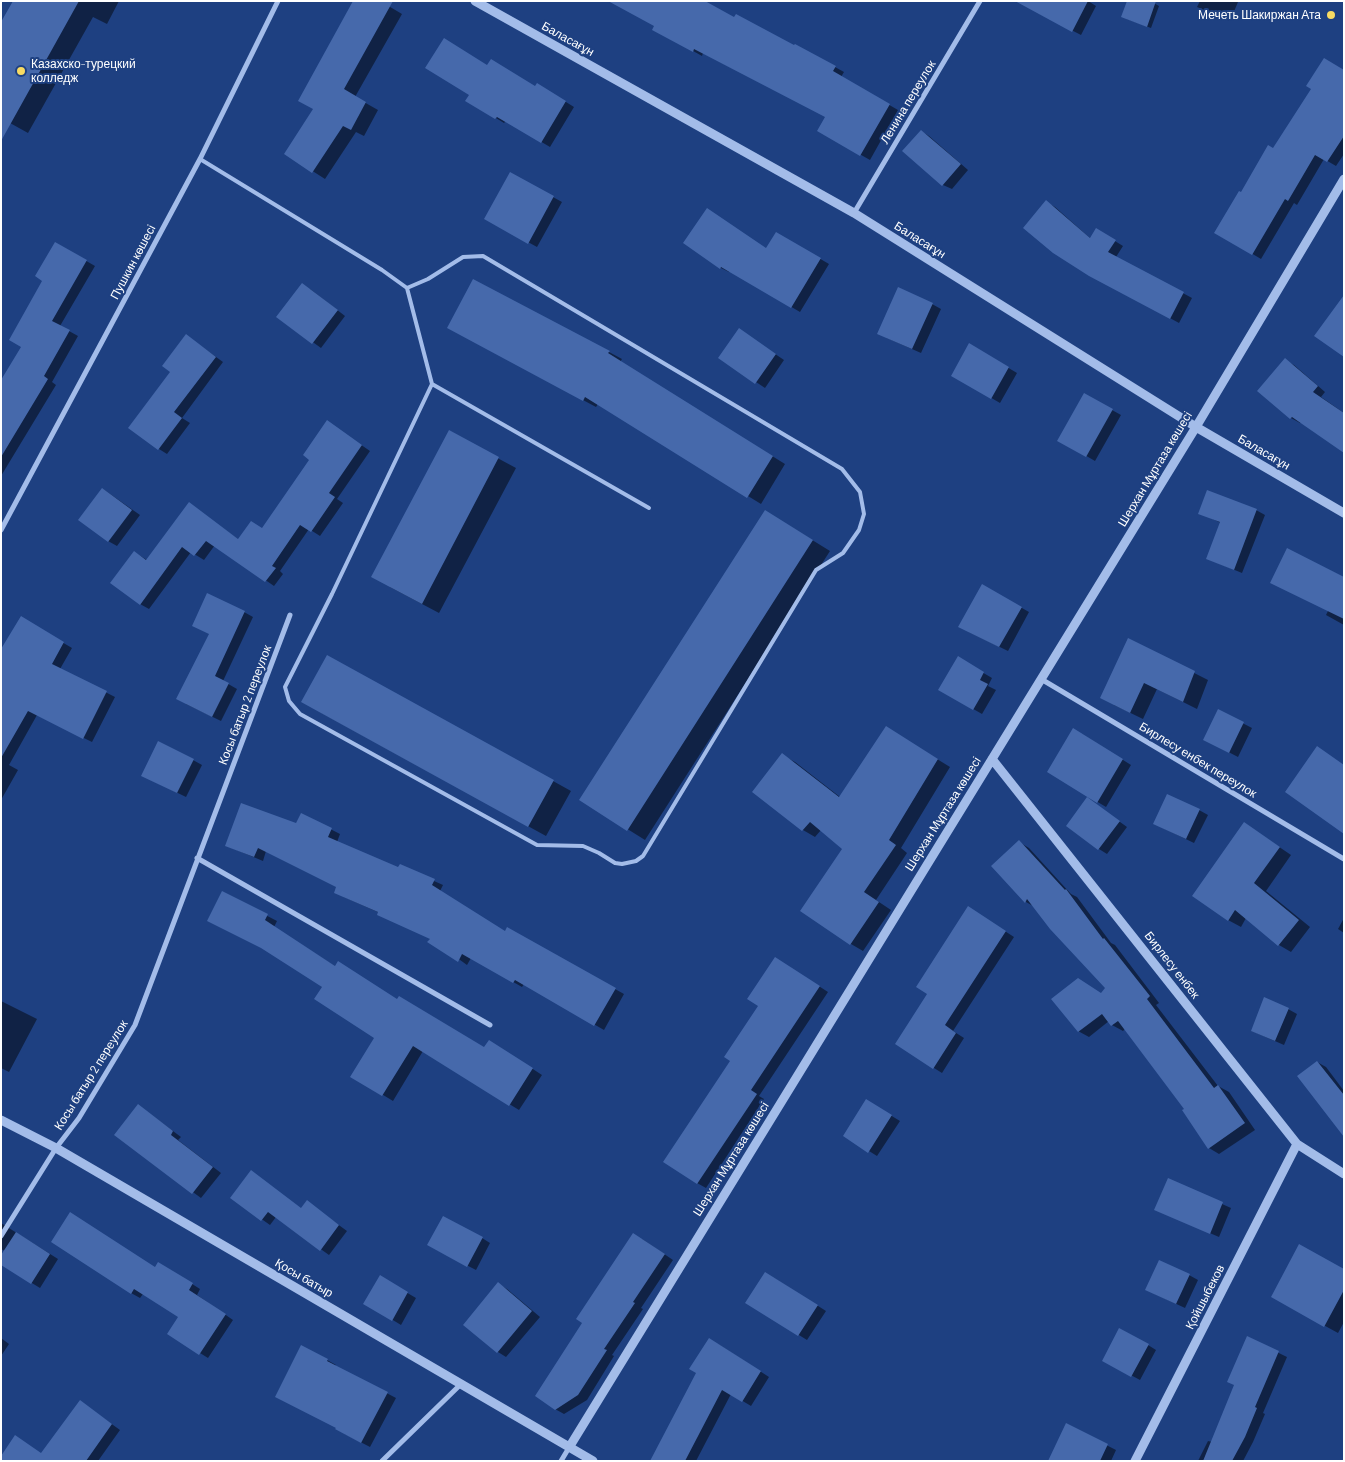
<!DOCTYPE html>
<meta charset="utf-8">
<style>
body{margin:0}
#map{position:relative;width:1345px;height:1462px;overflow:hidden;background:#1e4081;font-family:Barlow,sans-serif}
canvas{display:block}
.frame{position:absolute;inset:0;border:2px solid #fff;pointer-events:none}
</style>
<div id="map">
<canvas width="1345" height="1462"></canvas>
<div class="frame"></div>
</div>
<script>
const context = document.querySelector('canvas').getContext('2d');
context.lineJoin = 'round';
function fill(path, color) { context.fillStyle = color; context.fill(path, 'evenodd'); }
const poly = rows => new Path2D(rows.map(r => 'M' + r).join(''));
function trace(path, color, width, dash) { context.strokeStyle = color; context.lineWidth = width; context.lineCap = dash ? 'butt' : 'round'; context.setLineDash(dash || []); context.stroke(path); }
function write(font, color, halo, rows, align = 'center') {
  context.font = font + ' Barlow,sans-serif'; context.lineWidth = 4; context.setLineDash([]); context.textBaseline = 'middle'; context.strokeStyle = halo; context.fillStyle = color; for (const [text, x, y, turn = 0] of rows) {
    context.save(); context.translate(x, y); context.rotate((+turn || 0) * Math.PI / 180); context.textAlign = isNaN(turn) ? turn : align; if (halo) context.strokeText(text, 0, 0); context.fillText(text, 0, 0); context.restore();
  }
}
const shadow = poly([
 [14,1,119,1,107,24,93,17,28,133,1,118],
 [380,1,402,14,355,97,378,110,364,136,356,132,325,179,286,154],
 [1036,1,1088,1,1096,6,1081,35,1040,14],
 [1150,1,1159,6,1151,28,1127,19],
 [1200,1,1237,1,1238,2,1230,21,1197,7],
 [654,29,835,67,844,72,841,77,898,110,870,160,819,131,827,117,703,53,702,56],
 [488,66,535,87,537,84,574,107,550,147,506,121,504,123,467,100],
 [1344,71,1344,154,1336,166,1324,159,1297,205,1294,203,1261,259,1216,232,1242,194],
 [921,131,929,136,968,170,952,189,943,185],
 [511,174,562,202,537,247,486,219],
 [1046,202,1055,207,1091,239,1097,230,1123,246,1116,257,1192,298,1179,323,1100,280],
 [776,233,829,264,800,312,730,271,729,272,721,268,684,243,767,249],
 [55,243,95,266,60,326,78,336,52,382,56,385,1,476,1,383,23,346],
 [310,289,345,316,321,348,278,317],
 [932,304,941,309,921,353,887,338],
 [462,335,609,352,622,359,620,362,785,464,761,504,598,404,596,407],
 [747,335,784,360,765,388,720,358],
 [187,336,223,362,182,418,190,423,167,454,159,449,172,372],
 [970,345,1017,373,1000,403,952,375],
 [1285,360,1294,365,1325,392,1321,397,1344,413,1300,423,1291,418,1259,390],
 [1085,395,1121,415,1095,461,1059,440],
 [335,427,370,451,337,499,343,503,320,536,309,529,280,571,283,574,274,586,215,545,204,560,191,552,149,609,140,604,134,552,147,560,189,504,239,540,263,529],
 [449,432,516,468,439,613,390,587],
 [103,489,140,515,117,546,108,541],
 [1256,510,1265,515,1242,573,1208,559,1221,523,1200,513],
 [783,522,830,551,645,840,581,800],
 [1344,579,1344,625,1326,615],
 [983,586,1029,612,1008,651,969,632],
 [244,612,253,617,223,681,237,689,221,721,186,704],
 [21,618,72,648,60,669,115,697,92,742,37,715,9,765,18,770,1,800,1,665],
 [1129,640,1208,680,1197,709,1157,689,1143,719,1114,705],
 [958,658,992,678,988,686,996,690,982,714,940,690],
 [1219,711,1252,728,1238,757,1213,744],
 [320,712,553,781,571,791,546,836],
 [1082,734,1131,765,1106,807,1096,801],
 [898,735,950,767,901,848,907,853,876,900,891,910,863,951,851,944,843,849,821,830,815,837,803,830,754,791,782,755,795,762,840,797],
 [193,760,202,765,186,797,151,780],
 [1088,799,1127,827,1107,854,1099,849],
 [1199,810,1208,815,1194,843,1163,828],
 [301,814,340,834,337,842,399,869,434,881,443,885,440,891,505,932,507,929,624,994,604,1030,524,984,522,987,471,958,467,965,431,939,380,913,344,897,338,887,266,851,263,861,227,846,296,824],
 [1244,823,1291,855,1266,891,1310,927,1291,952,1279,945,1246,918,1241,927,1228,920],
 [1019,842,1029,848,1071,894,1077,897,1111,943,1115,945,1159,1003,1156,1005,1218,1086,1229,1092,1255,1130,1219,1154,1209,1148,1186,1109,1125,1029,1123,1031,1112,1025,1109,1021,1089,1037,1078,1031,1106,988,1035,907,1026,902,993,866],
 [223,893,277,921,274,927,336,967,485,1048,499,1047,542,1075,519,1110,423,1051,393,1101,352,1076,375,1037],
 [977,913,1014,937,953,1031,964,1038,942,1073,934,1068,929,994],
 [1344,918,1344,933,1338,929],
 [783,963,828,992,759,1096,764,1099,706,1188,697,1183,731,1061],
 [1,1001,37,1019,9,1072,1,1068],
 [1288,1009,1297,1014,1284,1045,1252,1031],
 [1317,1062,1326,1067,1344,1091,1344,1135],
 [867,1101,900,1121,877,1156,845,1136],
 [138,1105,181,1137,178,1140,221,1173,201,1198,115,1135],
 [1168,1180,1231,1208,1219,1237,1156,1210],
 [232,1198,302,1209,307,1202,347,1231,329,1255,276,1217,270,1225],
 [1,1223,58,1259,40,1288,1,1264,5,1251,1,1249],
 [482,1238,490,1243,476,1270,437,1250],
 [642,1239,673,1260,641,1308,643,1309,612,1355,614,1356,587,1400,564,1414,555,1409],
 [53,1242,155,1268,167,1268,200,1289,197,1295,233,1320,208,1358,200,1353,180,1316,143,1294,140,1298,131,1293],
 [1344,1270,1344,1322,1338,1333,1285,1304],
 [1189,1275,1198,1280,1185,1308,1155,1294],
 [380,1277,416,1298,401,1325,365,1303],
 [774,1278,826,1311,807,1340,747,1303],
 [498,1284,507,1289,540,1317,506,1357,498,1352,465,1325],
 [1,1338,9,1344,1,1356],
 [1248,1338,1287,1357,1263,1413,1265,1414,1253,1442,1243,1461,1198,1461,1208,1441,1212,1442,1236,1385],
 [718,1344,769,1377,751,1406,731,1394,696,1461,656,1461],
 [1148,1345,1156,1350,1140,1380,1103,1360],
 [327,1360,336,1365,335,1366,396,1398,370,1447,345,1434,338,1428,285,1401],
 [81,1402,120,1430,98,1461,85,1461],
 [1067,1425,1116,1450,1111,1461,1049,1461]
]);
const building = poly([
 [13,1,79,1,1,141,1,22],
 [353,1,393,1,344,89,366,102,351,130,343,126,312,173,284,154,313,109,298,101],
 [608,1,705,1,734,17,736,14,794,45,795,44,836,66,833,71,890,104,860,156,817,131,825,117,694,49,693,52,652,30,654,26],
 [1015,1,1088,1,1072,32],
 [1127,1,1156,1,1147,27,1121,17],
 [444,38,487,65,491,59,535,86,537,83,566,101,541,143,497,117,495,119,465,101,469,95,425,68],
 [1324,58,1344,70,1344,136,1327,162,1315,155,1288,201,1285,199,1252,255,1214,233,1239,191,1241,192,1268,145,1273,148,1311,89,1306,86],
 [921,130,961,164,942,186,902,151],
 [510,172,554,196,528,244,484,219],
 [1046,200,1090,238,1096,228,1116,240,1108,252,1184,292,1170,319,1089,276,1053,253,1023,228],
 [707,208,766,248,776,232,821,258,791,308,721,267,720,269,683,243],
 [55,242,87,260,52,321,70,330,44,376,48,379,1,457,1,380,21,347,9,340,42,281,35,276],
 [473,279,610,351,608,353,773,456,747,498,585,397,583,401,447,328],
 [302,283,338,310,312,344,276,317],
 [898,287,933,303,912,349,877,334],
 [1344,295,1344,357,1314,336],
 [739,328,776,354,755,384,718,358],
 [186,334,216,357,174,412,182,418,158,450,128,428,170,372,162,366],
 [969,343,1009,367,991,399,951,376],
 [1285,358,1318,386,1313,392,1344,413,1344,453,1292,417,1290,419,1257,391],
 [1084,393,1113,409,1086,457,1057,441],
 [327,420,362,445,329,493,335,497,311,532,300,525,272,566,276,568,265,582,206,541,194,556,182,547,140,605,110,583,134,551,146,560,189,502,238,539,251,521,262,528,309,460,303,455],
 [449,430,499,457,422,604,371,577],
 [102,488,132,510,108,542,78,520],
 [1207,490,1257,509,1234,570,1206,559,1220,522,1198,514],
 [765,510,813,540,627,831,579,800],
 [1287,548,1344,577,1344,619,1270,583],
 [982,584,1022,607,999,647,958,627],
 [207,593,245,611,215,676,229,683,212,717,176,699,209,634,192,626],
 [21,616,64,642,52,664,107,691,83,739,28,711,1,758,1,649],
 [1128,638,1195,671,1183,702,1144,683,1130,713,1100,698],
 [327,655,554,780,528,827,301,702],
 [958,656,984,672,980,680,988,684,973,710,938,690],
 [1218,709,1244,722,1229,753,1203,740],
 [886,726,938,759,889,840,896,845,864,892,879,902,850,945,800,911,842,849,810,822,802,831,752,792,782,753,839,797],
 [1073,728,1123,759,1097,803,1047,772],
 [158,741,194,759,177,793,141,776],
 [1317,746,1344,765,1344,834,1285,792],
 [1167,794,1200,809,1186,839,1153,824],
 [1087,797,1120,821,1098,850,1066,826],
 [241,803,296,823,301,813,332,828,328,837,398,867,400,864,435,879,432,885,505,931,507,927,616,988,594,1026,515,980,513,983,462,954,458,962,427,942,430,939,377,915,378,912,334,893,336,887,258,848,254,857,225,846],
 [1244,822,1280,847,1254,883,1299,920,1278,946,1235,910,1228,921,1192,896],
 [1019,840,1065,890,1066,889,1103,939,1104,938,1150,996,1147,999,1214,1088,1218,1085,1245,1123,1208,1149,1182,1110,1184,1109,1118,1021,1111,1026,1102,1014,1078,1032,1051,999,1078,978,1101,993,1105,988,1050,929,1027,899,1025,903,991,866],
 [222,891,268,914,265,920,335,966,338,961,397,999,399,996,484,1047,489,1040,533,1068,509,1106,413,1046,382,1096,350,1077,374,1038,314,999,322,987,261,948,207,921],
 [968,906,1006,931,945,1025,956,1033,933,1069,895,1044,927,994,916,987],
 [775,957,820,986,751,1090,757,1094,697,1184,663,1162,730,1061,724,1057,758,1006,747,999],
 [1264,997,1289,1008,1275,1041,1251,1031],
 [1317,1061,1344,1095,1344,1137,1297,1076],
 [866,1099,892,1115,868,1153,843,1136],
 [138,1104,173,1131,171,1135,213,1167,192,1194,114,1135],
 [251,1170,301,1208,307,1200,339,1225,320,1251,268,1212,261,1221,230,1198],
 [1168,1178,1223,1202,1210,1234,1154,1210],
 [70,1212,155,1267,158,1262,193,1283,189,1290,226,1314,199,1355,167,1334,178,1317,134,1289,131,1294,51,1242],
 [443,1216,483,1237,467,1267,427,1245],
 [16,1232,50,1254,31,1284,1,1265,1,1255],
 [633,1233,665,1254,633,1302,635,1303,604,1349,607,1350,578,1395,555,1410,535,1396,582,1323,576,1319],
 [1299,1244,1344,1269,1344,1290,1324,1327,1271,1297],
 [1159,1260,1190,1274,1176,1304,1145,1290],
 [765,1272,818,1305,798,1336,745,1303],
 [380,1275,408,1292,392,1321,363,1304],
 [498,1282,532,1311,497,1353,463,1325],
 [1119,1328,1149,1344,1131,1377,1102,1361],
 [1247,1336,1279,1351,1255,1407,1257,1408,1245,1437,1232,1461,1203,1461,1234,1385,1227,1382],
 [709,1338,761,1371,742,1402,722,1390,685,1461,650,1461,696,1373,689,1369],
 [301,1345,328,1359,327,1361,388,1392,361,1443,335,1429,336,1428,275,1397],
 [80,1400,112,1424,86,1461,1,1461,1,1456,15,1435,41,1453],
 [1066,1423,1108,1444,1100,1461,1048,1461]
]);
const service = poly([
 [200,159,382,270,407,288,432,384,332,594,285,687,289,701,300,714,537,845,583,846,599,853,615,863,622,864,636,861,643,856,816,570,843,553,859,530,864,514,860,492,842,469,483,256,463,257,428,279,407,288],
 [432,384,649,508]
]);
const minor = poly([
 [854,213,980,1],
 [1,530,200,159,278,1],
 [1041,679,1344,859],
 [197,858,490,1025],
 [1,1236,56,1148,79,1118,135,1025,290,615],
 [382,1461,460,1385],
 [561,1461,570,1446]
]);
const tertiary = poly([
 [475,1,854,213,1196,427,1344,513],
 [992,759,1297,1144,1344,1174],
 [1,1120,56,1148,593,1461],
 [570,1446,1196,427,1344,179],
 [1135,1461,1297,1144]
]);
const markers = [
 [1331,15,5,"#f8db63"],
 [21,71,5,"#f8db63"]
];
const poiNames = [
 ["Мечеть Шакиржан Ата",1321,15],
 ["Казахско-турецкий",31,64,"left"],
 ["колледж",31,78,"left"]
];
const streetNames = [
 ["Баласағұн",568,39,29],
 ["Ленина переулок",908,102,-59],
 ["Баласағұн",920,240,32],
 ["Пушкин көшесі",133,262,-62],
 ["Баласағұн",1264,452,30],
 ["Шерхан Мұртаза көшесі",1155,469,-59],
 ["Косы батыр 2 переулок",245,705,-69],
 ["Бирлесу енбек переулок",1198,760,31],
 ["Шерхан Мұртаза көшесі",943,814,-58],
 ["Бирлесу енбек",1172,965,52],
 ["Косы батыр 2 переулок",91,1075,-58],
 ["Шерхан Мұртаза көшесі",731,1159,-58],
 ["Қосы батыр",304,1278,30],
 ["Қойшыбеков",1205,1297,-63]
];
fill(shadow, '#0007');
fill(building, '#4669ab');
trace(service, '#a3bce9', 4);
trace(minor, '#a3bce9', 5);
trace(tertiary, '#a3bce9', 9);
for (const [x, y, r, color] of markers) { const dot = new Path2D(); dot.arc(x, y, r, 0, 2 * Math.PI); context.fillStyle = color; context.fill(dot); trace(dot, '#1e4081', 2); }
write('12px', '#fff', '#1e4081', poiNames, 'right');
write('12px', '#fff', '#1e4081', streetNames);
</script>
